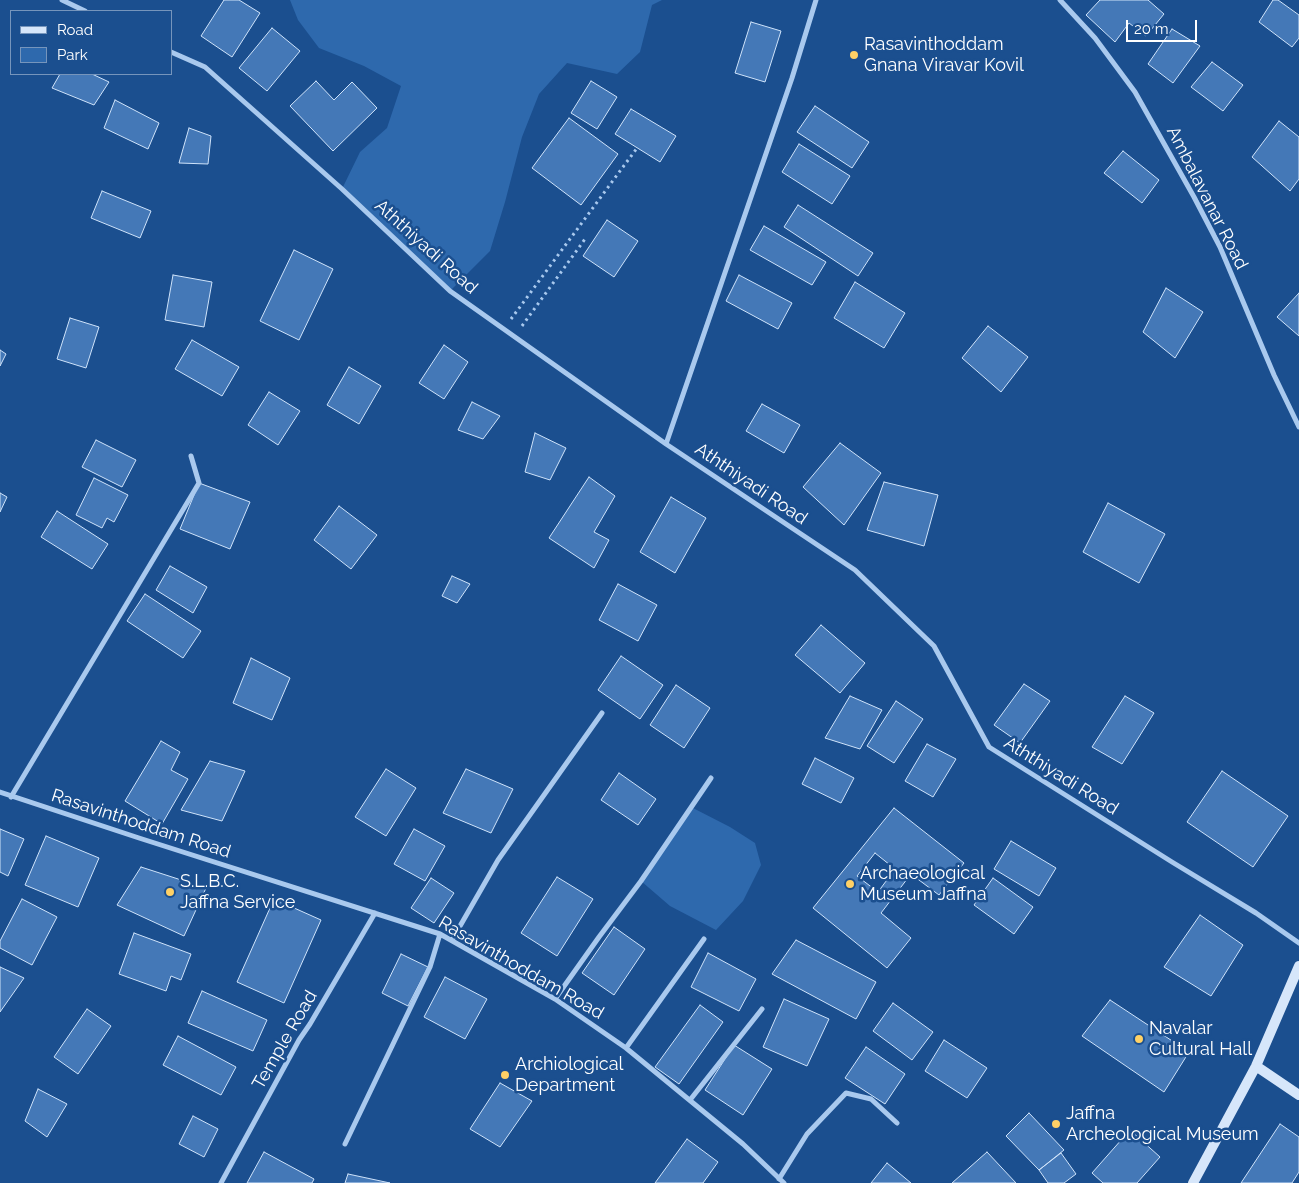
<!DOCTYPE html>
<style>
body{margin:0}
#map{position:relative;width:1299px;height:1183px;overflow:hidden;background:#1b4f8f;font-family:Raleway,sans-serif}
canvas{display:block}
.legend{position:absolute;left:10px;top:10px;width:162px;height:65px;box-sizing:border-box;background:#1b4f8f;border:1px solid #7695bc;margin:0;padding:6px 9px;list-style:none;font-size:15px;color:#fff}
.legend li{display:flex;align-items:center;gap:10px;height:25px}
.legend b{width:25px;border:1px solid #7695bc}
.scale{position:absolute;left:1126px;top:20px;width:71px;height:22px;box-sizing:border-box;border:2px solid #fff;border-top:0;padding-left:6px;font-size:15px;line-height:18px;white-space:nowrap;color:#fff;-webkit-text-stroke:4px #1b4f8f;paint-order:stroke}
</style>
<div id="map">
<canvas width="1299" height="1183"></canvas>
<ul class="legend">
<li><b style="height:6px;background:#d6e6fa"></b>Road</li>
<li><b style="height:14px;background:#2e69ad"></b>Park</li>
</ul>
<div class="scale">20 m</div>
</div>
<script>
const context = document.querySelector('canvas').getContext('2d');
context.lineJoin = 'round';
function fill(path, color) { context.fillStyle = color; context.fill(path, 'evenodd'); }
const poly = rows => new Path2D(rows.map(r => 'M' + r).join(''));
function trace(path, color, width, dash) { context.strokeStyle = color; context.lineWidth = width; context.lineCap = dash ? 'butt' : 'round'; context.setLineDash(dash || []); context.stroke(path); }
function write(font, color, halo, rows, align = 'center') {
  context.font = font + ' Raleway,sans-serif'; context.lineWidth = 5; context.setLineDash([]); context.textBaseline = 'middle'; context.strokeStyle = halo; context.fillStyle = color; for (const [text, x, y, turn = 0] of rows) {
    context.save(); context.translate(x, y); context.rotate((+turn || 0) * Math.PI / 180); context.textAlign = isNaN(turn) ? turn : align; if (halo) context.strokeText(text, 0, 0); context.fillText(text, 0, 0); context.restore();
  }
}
const green = poly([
 [290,0,662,0,652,5,640,52,617,74,567,63,539,94,522,137,505,202,490,251,450,291,342,189,360,152,387,128,401,86,364,66,319,48,298,20],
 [691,807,730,827,755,843,761,865,743,901,716,930,670,906,641,881]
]);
const building = poly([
 [224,0,239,0,260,13,232,57,201,36,224,0],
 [1100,0,1148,0,1164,14,1146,36,1129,23,1115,42,1086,15,1100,0],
 [1273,0,1278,0,1299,15,1299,38,1292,47,1259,22,1273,0],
 [751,22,781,31,765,82,735,73,751,22],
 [272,28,300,51,267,91,239,68,272,28],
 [1172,29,1200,46,1173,83,1148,64,1172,29],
 [1212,62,1243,85,1223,111,1191,87,1212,62],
 [60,74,92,74,109,82,94,105,52,88,60,74],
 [316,81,334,100,352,82,377,108,333,151,290,106,316,81],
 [591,81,617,97,597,129,571,113,591,81],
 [115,100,159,123,148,149,104,128,115,100],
 [815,106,869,142,852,168,797,132,815,106],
 [631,109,676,136,660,162,615,134,631,109],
 [569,118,618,154,581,205,532,168,569,118],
 [1279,121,1299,137,1299,179,1290,191,1252,157,1279,121],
 [189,128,211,136,208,164,179,163,189,128],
 [799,144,850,176,832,204,782,172,799,144],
 [1123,151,1159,180,1142,203,1104,173,1123,151],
 [102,191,151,211,140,238,91,218,102,191],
 [798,205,873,253,858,276,784,227,798,205],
 [607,220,638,241,614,277,583,256,607,220],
 [764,226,826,262,812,285,750,250,764,226],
 [294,250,333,269,299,340,260,321,294,250],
 [173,275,212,282,204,327,165,320,173,275],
 [739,275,792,303,778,329,726,301,739,275],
 [855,282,905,313,884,348,834,318,855,282],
 [1166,288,1203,312,1175,358,1143,332,1166,288],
 [1299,293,1299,336,1277,317,1299,293],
 [70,318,99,327,86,368,57,359,70,318],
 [988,326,1028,357,1001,392,962,358,988,326],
 [192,340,239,367,222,396,175,369,192,340],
 [444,345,468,362,444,399,419,383,444,345],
 [0,350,6,354,0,366,0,350],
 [349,367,381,386,359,424,327,405,349,367],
 [269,392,300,411,278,445,248,425,269,392],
 [472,402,500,416,483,439,458,430,472,402],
 [762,404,800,425,784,453,746,431,762,404],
 [535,433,566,448,550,480,525,472,535,433],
 [96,440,136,460,122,487,82,467,96,440],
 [840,443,881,473,844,525,803,487,840,443],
 [589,477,615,496,594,532,609,540,594,568,549,538,589,477],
 [94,478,128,495,114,522,107,518,102,528,76,515,94,478],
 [884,482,938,495,924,546,867,530,884,482],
 [199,483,250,502,230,549,180,529,199,483],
 [0,493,7,497,0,512,0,493],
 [671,497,706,518,675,573,640,552,671,497],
 [1108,503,1165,534,1139,583,1083,552,1108,503],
 [339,506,377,535,351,569,314,540,339,506],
 [57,511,108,544,92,569,41,537,57,511],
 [170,566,207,587,193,613,156,590,170,566],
 [452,576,470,584,457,603,442,596,452,576],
 [618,584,657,605,638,641,599,620,618,584],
 [145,594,201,631,183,658,127,621,145,594],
 [821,625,865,663,840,693,795,655,821,625],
 [621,656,663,685,640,719,598,690,621,656],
 [251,658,290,678,272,720,233,703,251,658],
 [1024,684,1050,701,1020,743,994,725,1024,684],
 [676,685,710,708,684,748,650,725,676,685],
 [850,696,882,710,860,749,825,738,850,696],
 [1125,696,1154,713,1122,764,1092,747,1125,696],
 [896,701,923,719,894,763,867,746,896,701],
 [161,741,180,752,171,770,188,779,162,824,125,801,161,741],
 [927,744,956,759,933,797,905,781,927,744],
 [815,758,854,778,841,803,802,784,815,758],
 [210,761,245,771,222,821,181,810,210,761],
 [386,769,416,788,386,836,355,817,386,769],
 [466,769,513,789,491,833,443,813,466,769],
 [1222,771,1288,816,1253,867,1187,822,1222,771],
 [619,773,656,799,638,825,601,800,619,773],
 [894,808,964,863,939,895,911,874,881,913,911,938,887,968,813,908,894,808],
 [875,853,895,869,878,892,857,876,875,853],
 [0,829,24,839,8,876,0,872,0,829],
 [414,829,445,846,425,881,394,864,414,829],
 [46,836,99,858,78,907,25,885,46,836],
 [1011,841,1056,868,1039,896,994,869,1011,841],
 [141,867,206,888,184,936,117,905,141,867],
 [557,877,593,899,557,956,521,933,557,877],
 [431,878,454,893,434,923,411,908,431,878],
 [993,878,1033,907,1014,934,974,905,993,878],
 [22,899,57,917,32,965,0,948,0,941,22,899],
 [274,899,321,920,284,1003,237,982,274,899],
 [1200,915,1243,945,1211,996,1164,967,1200,915],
 [614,927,645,949,614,995,582,973,614,927],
 [134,933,191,954,181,980,171,976,166,991,119,974,134,933],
 [796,940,876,982,856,1019,772,974,796,940],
 [708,953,756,979,739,1011,691,987,708,953],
 [401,954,428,967,408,1006,382,993,401,954],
 [0,967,24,978,0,1012,0,967],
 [445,977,487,999,465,1039,424,1017,445,977],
 [202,991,267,1020,253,1051,188,1023,202,991],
 [784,999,829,1019,807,1066,763,1047,784,999],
 [1110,1000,1189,1052,1164,1092,1082,1036,1110,1000],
 [893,1003,933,1032,912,1060,873,1031,893,1003],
 [700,1005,723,1022,679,1084,655,1067,700,1005],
 [87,1009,111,1026,78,1074,54,1057,87,1009],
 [178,1036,236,1067,221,1095,163,1065,178,1036],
 [944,1040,987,1068,967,1098,925,1071,944,1040],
 [734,1045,772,1069,743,1115,705,1090,734,1045],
 [866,1047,905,1074,885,1104,845,1078,866,1047],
 [500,1083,532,1101,500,1147,470,1129,500,1083],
 [38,1089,67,1104,47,1137,25,1121,38,1089],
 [1029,1113,1064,1150,1039,1170,1006,1136,1029,1113],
 [193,1116,218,1129,204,1157,179,1144,193,1116],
 [1280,1124,1299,1137,1299,1172,1292,1183,1241,1183,1280,1124],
 [1130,1130,1160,1157,1137,1183,1103,1183,1092,1173,1130,1130],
 [687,1139,718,1162,703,1183,655,1183,687,1139],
 [264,1152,314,1179,312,1183,247,1183,264,1152],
 [987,1152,1016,1183,952,1183,987,1152],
 [1061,1153,1076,1174,1064,1183,1048,1183,1039,1170,1061,1153],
 [887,1163,911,1183,871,1183,887,1163],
 [348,1174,390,1183,345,1183,348,1174]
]);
const path = poly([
 [511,319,637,148],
 [522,326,585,239]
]);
const street = poly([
 [62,0,85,11],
 [1060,0,1095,38,1135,92,1194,197,1220,247,1274,375,1299,427],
 [171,52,205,67,342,189,450,291,666,444,855,570,934,646,989,747,1172,862,1256,913,1299,943],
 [666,444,792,78,816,0],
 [0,792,139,838,440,934,555,999,626,1048,743,1144,784,1183],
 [11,797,199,483,191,456],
 [452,940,498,860,602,713],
 [555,999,599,937,641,881,711,778],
 [626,1048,704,939],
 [690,1100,762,1009],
 [345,1144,430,967,440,934],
 [779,1179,807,1134,846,1093,871,1099,897,1123],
 [221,1183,299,1040,310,1024,375,913]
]);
const secondary = poly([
 [1256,1066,1299,1095],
 [1193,1183,1256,1066,1299,966]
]);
const markers = [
 [854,55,5,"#ffd166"],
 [850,884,5,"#ffd166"],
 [170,892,5,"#ffd166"],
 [1139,1039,5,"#ffd166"],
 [505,1075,5,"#ffd166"],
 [1056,1124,5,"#ffd166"]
];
const poiNames = [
 ["Rasavinthoddam",864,45],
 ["Gnana Viravar Kovil",864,66],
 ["Archaeological",860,874],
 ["Museum Jaffna",860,895],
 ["S.L.B.C.",180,882],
 ["Jaffna Service",180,903],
 ["Navalar",1149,1029],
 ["Cultural Hall",1149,1050],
 ["Archiological",515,1065],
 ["Department",515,1086],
 ["Jaffna",1066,1114],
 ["Archeological Museum",1066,1135]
];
const streetNames = [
 ["Ambalavanar Road",1207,198,63],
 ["Aththiyadi Road",426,247,42],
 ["Aththiyadi Road",751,484,34],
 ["Aththiyadi Road",1061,776,32],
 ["Rasavinthoddam Road",141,824,18],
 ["Rasavinthoddam Road",521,968,30],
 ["Temple Road",285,1040,-60]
];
fill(green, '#2e69ad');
fill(building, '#4478b7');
trace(building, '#cfe3fa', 1);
trace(path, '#a9c9ee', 3, [2.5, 4]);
trace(street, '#a9c9ee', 5);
trace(secondary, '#d6e6fa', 10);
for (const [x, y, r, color] of markers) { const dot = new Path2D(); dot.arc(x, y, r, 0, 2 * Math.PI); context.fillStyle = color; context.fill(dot); trace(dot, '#1b4f8f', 2); }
write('18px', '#fff', '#1b4f8f', poiNames, 'left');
write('18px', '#fff', '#1b4f8f', streetNames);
</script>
